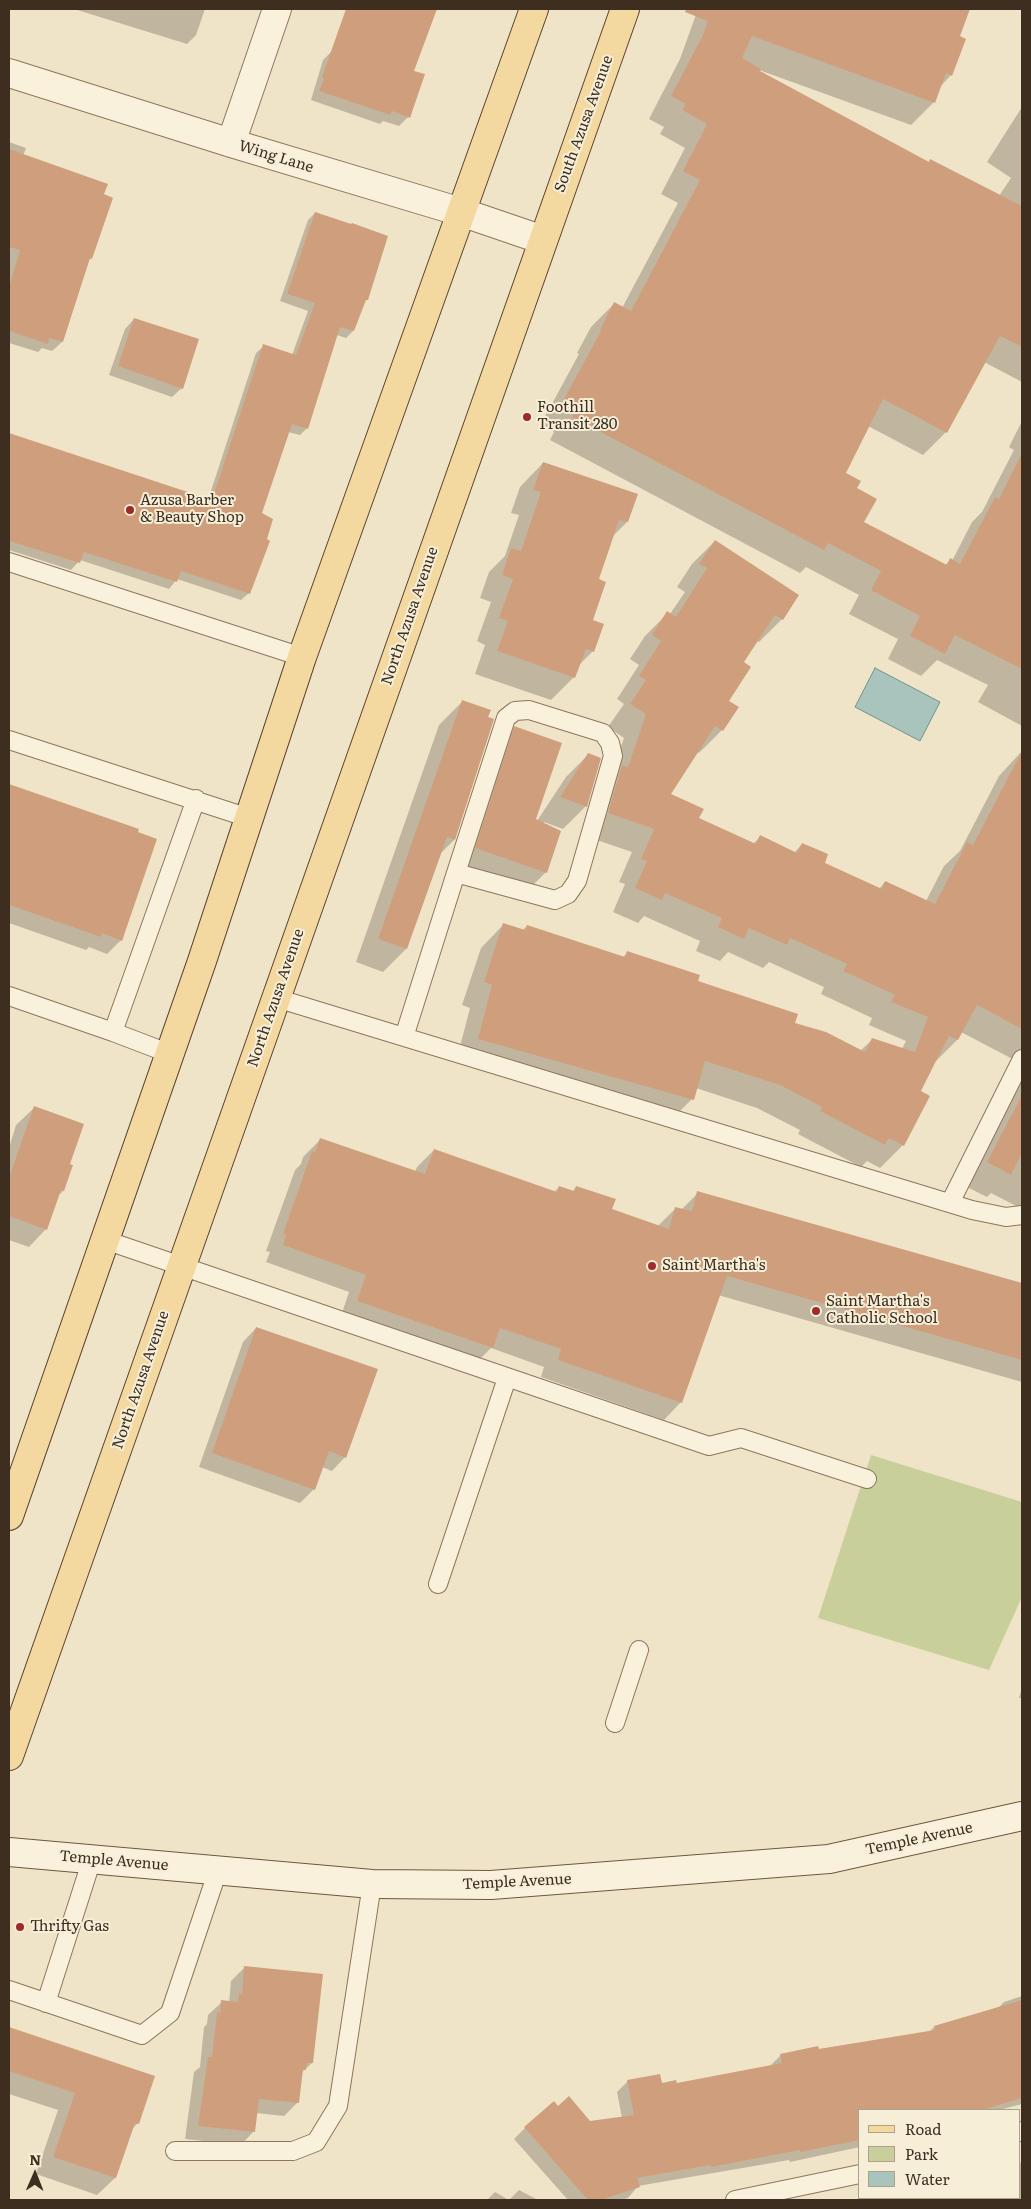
<!DOCTYPE html>
<style>
body{margin:0}
#map{position:relative;width:1031px;height:2209px;overflow:hidden;background:#f0e4c8;font-family:Literata,serif}
canvas{display:block}
.frame{position:absolute;inset:0;border:10px solid #3d2e20;pointer-events:none}
.legend{position:absolute;left:858px;top:2109px;width:162px;height:90px;box-sizing:border-box;background:#f7eed8;border:1px solid #ada18e;margin:0;padding:6px 9px;list-style:none;font-size:15px;color:#3d2e20}
.legend li{display:flex;align-items:center;gap:10px;height:25px}
.legend b{width:25px;border:1px solid #ada18e}
.north{position:absolute;left:10px;top:2149px;width:50px;height:50px;-webkit-text-stroke:4px #f7eed8;paint-order:stroke;rotate:1deg;font-size:14px;font-weight:700;line-height:20px;text-align:center;color:#3d2e20}
.north::after{content:'';display:block;margin:auto;width:18px;height:22px;background:#3d2e20;clip-path:polygon(50% 0,100% 100%,50% 72%,0 100%)}
</style>
<div id="map">
<canvas width="1031" height="2209"></canvas>
<div class="frame"></div>
<ul class="legend">
<li><b style="height:6px;background:#f3d9a0"></b>Road</li>
<li><b style="height:14px;background:#c9cf9b"></b>Park</li>
<li><b style="height:14px;background:#a9c4bc"></b>Water</li>
</ul>
<div class="north">N</div>
</div>
<script>
const context = document.querySelector('canvas').getContext('2d');
context.lineJoin = 'round';
function fill(path, color) { context.fillStyle = color; context.fill(path, 'evenodd'); }
const poly = rows => new Path2D(rows.map(r => 'M' + r).join(''));
function trace(path, color, width, dash) { context.strokeStyle = color; context.lineWidth = width; context.lineCap = dash ? 'butt' : 'round'; context.setLineDash(dash || []); context.stroke(path); }
function write(font, color, halo, rows, align = 'center') {
  context.font = font + ' Literata,serif'; context.lineWidth = 4; context.setLineDash([]); context.textBaseline = 'middle'; context.strokeStyle = halo; context.fillStyle = color; for (const [text, x, y, turn = 0] of rows) {
    context.save(); context.translate(x, y); context.rotate((+turn || 0) * Math.PI / 180); context.textAlign = isNaN(turn) ? turn : align; if (halo) context.strokeText(text, 0, 0); context.fillText(text, 0, 0); context.restore();
  }
}
const green = poly([
 [871,1455,1022,1502,1022,1597,989,1670,818,1618]
]);
const water = poly([
 [875,668,940,702,920,741,855,707,875,668]
]);
const shadow = poly([
 [74,9,205,9,196,35,187,44],
 [355,9,436,9,413,72,408,117,399,126,383,121,380,124,311,100,323,60,332,51,342,54],
 [698,9,968,10,958,37,951,75,940,87,934,102,911,125,759,70,759,72,928,163,999,196,1011,178,987,162,1022,107,1022,382,984,362,946,432,923,455,868,426,844,474,855,489,863,523,945,565,950,560,952,561,972,522,982,512,1014,450,1009,447,1022,421,1022,726,978,702,988,685,937,660,921,676,888,659,898,639,849,614,859,595,806,567,800,573,550,440,554,432,541,424,579,354,577,353,591,327,614,304,622,308,678,203,661,194,685,148,660,134,664,127,649,119,680,59],
 [9,142,26,148,23,156,102,195,91,258,87,262,62,342,52,351,42,348,38,352,9,343],
 [315,213,367,299,363,303,353,331,346,338,337,335,307,428,300,435,288,432,261,513,249,593,241,600,177,579,169,589,80,560,71,570,9,550,9,435,208,500,256,353,264,346,292,355,308,311,280,301,308,220],
 [134,319,182,388,172,397,109,375,125,329],
 [543,463,636,495,627,522,612,537,597,580,592,621,593,651,578,666,574,677,551,700,475,674,485,645,477,641,491,602,480,598,489,572,505,556,519,515,511,513,520,487],
 [715,541,782,619,759,642,757,641,742,663,727,701,722,730,699,753,697,752,669,795,698,819,753,844,760,837,794,853,802,844,823,864,879,889,885,882,926,901,944,866,960,851,999,776,1022,751,1022,1064,961,1032,957,1040,934,1063,919,1092,903,1145,880,1168,867,1161,861,1167,798,1134,800,1130,757,1108,696,1088,692,1099,669,1122,456,1062,470,1008,462,1005,481,948,504,924,523,930,527,926,623,957,628,952,860,1051,872,1040,902,1049,906,1041,869,1025,872,1018,821,994,824,987,769,962,763,968,728,952,720,961,696,951,700,941,644,916,638,923,613,912,625,884,619,882,632,852,585,836,610,778,624,738,608,727,624,704,617,699,639,665,630,659,645,636,668,613,670,614,685,592,677,587,692,564],
 [462,702,493,720,454,840,440,854,406,949,383,972,356,962,439,725],
 [515,728,534,819,537,821,566,777,589,754,586,806,563,829,544,822,546,872,523,895,453,871,492,751],
 [9,786,138,830,121,940,107,954,89,947,86,950,9,923],
 [1022,1075,1022,1209,991,1193,987,1197,965,1186],
 [34,1108,69,1165,72,1166,63,1191,57,1197,46,1229,29,1247,9,1240,9,1148,16,1125],
 [321,1139,415,1172,417,1167,434,1150,554,1192,559,1187,572,1192,576,1188,611,1210,658,1226,676,1208,681,1210,698,1193,1022,1285,1022,1382,718,1295,681,1402,664,1420,541,1377,544,1367,491,1348,474,1365,340,1319,349,1292,266,1262,270,1252,266,1251,295,1170,301,1164,303,1157],
 [256,1328,345,1457,332,1471,322,1467,314,1489,300,1503,199,1467,243,1342],
 [1022,1688,1022,1698,1019,1698],
 [245,1967,312,2063,301,2073,298,2102,284,2116,256,2113,254,2131,241,2145,185,2139,194,2072,200,2067,204,2027,207,2024,208,2015,222,2002,229,2003,231,1981],
 [1022,1996,1022,2104,999,2110,860,2110,860,2147,790,2162,789,2160,638,2186,628,2198,620,2200,568,2200,514,2139,525,2128,558,2107,590,2122,622,2118,617,2092,628,2081,676,2084,770,2066,781,2055,929,2032,934,2027,998,2008,1004,2002],
 [9,2028,154,2077,138,2123,131,2130,115,2178,97,2195,36,2174,58,2110,9,2094],
 [1022,2162,1022,2200,858,2200,871,2198,1020,2198,1020,2163],
 [519,2190,538,2200,509,2200],
 [495,2192,509,2200,487,2200]
]);
const building = poly([
 [346,9,437,9,414,71,425,74,410,118,392,111,390,115,319,91,324,78,322,77],
 [686,9,970,9,960,36,966,39,952,76,946,73,935,103,752,36,742,58,761,69,760,71,929,162,930,159,1022,206,1022,347,1000,336,947,433,883,399,846,473,861,481,857,488,877,499,864,522,947,565,950,558,960,564,995,497,999,499,1022,453,1022,669,955,635,945,654,910,636,920,616,871,590,881,571,828,543,824,550,572,417,576,408,563,401,601,331,600,330,614,302,631,311,700,180,683,171,707,124,682,110,686,104,671,96,703,35,708,21,685,12],
 [9,149,108,184,104,194,113,198,92,259,90,258,63,342,49,338,48,344,9,331,9,287,20,250,9,247],
 [315,212,351,224,352,223,388,236,368,300,366,300,354,331,340,327,308,429,292,424,262,513,273,519,267,539,270,541,250,594,181,571,177,582,84,552,80,563,9,541,9,433,212,500,263,344,296,355,315,303,287,294],
 [134,318,199,339,183,389,118,366],
 [543,462,638,494,628,522,619,520,599,579,606,582,593,620,604,624,594,652,586,649,575,678,497,651,508,621,499,618,513,579,502,575,511,548,521,551,541,492,533,490],
 [715,540,799,595,783,620,775,615,744,662,751,667,729,701,739,707,723,731,715,726,671,794,704,809,699,818,756,844,760,835,797,853,802,843,828,854,825,863,882,889,885,881,935,904,967,842,973,845,1022,751,1022,1029,977,1005,958,1040,949,1036,937,1059,921,1091,930,1096,904,1146,889,1138,885,1145,820,1111,822,1107,780,1085,705,1061,694,1100,478,1039,492,985,484,982,503,923,525,930,527,925,625,957,627,951,700,975,698,981,798,1014,795,1023,826,1032,865,1052,872,1038,915,1052,928,1017,891,1002,895,995,843,971,847,964,790,938,787,945,749,928,744,939,718,927,722,918,665,893,662,900,635,888,647,861,641,859,654,829,608,813,622,765,628,767,646,714,630,704,646,680,639,676,661,641,652,635,667,611,676,617,707,568,699,564],
 [462,700,491,710,488,717,494,719,455,840,447,837,407,949,378,939],
 [514,726,562,743,536,819,561,831,547,873,475,848],
 [588,753,601,758,587,807,560,797],
 [9,784,139,829,138,832,157,839,122,941,102,933,101,937,9,905],
 [1022,1095,1022,1153,1011,1175,987,1162],
 [34,1106,84,1124,70,1164,73,1165,64,1191,61,1190,47,1230,9,1216,9,1178],
 [320,1138,425,1174,434,1149,557,1192,559,1186,574,1191,576,1186,616,1199,612,1209,669,1229,675,1207,692,1211,697,1191,1022,1283,1022,1360,727,1276,682,1403,558,1360,561,1349,500,1328,493,1348,357,1301,366,1275,283,1245,286,1235,283,1234,312,1151,315,1152],
 [256,1327,378,1369,346,1458,329,1451,315,1490,212,1453],
 [244,1966,323,1974,313,2063,307,2063,306,2070,303,2069,299,2103,259,2099,255,2132,198,2126,208,2057,212,2057,217,2012,220,2013,221,2000,238,2002,239,1994,242,1994],
 [1022,2000,1022,2098,982,2110,860,2110,860,2140,800,2152,800,2150,711,2167,710,2165,637,2178,640,2187,601,2200,588,2200,524,2127,554,2101,558,2106,569,2096,590,2121,634,2115,627,2080,660,2074,662,2083,676,2080,677,2083,782,2063,780,2054,818,2046,819,2049,935,2030,934,2026],
 [9,2027,155,2076,139,2124,135,2123,116,2178,53,2157,75,2093,9,2071]
]);
const lane = poly([
 [9,562,302,657],
 [9,740,249,818],
 [9,996,113,1032],
 [276,998,972,1210,1006,1217,1022,1215],
 [404,1037,456,873,506,718,515,711,529,710,603,733,610,743,613,756,577,881,568,894,555,900,456,873],
 [168,1053,113,1032,196,799],
 [950,1203,1022,1059],
 [105,1240,709,1446,741,1438,867,1479],
 [438,1584,507,1378],
 [615,1723,639,1650],
 [9,1990,142,2035,170,2013,218,1870],
 [46,2003,92,1859],
 [1020,2132,1022,2131],
 [175,2151,293,2151,316,2142,338,2106,372,1884],
 [735,2200,860,2174]
]);
const street = poly([
 [9,73,231,143,461,212,543,240],
 [231,143,277,9]
]);
const secondary = poly([
 [9,1852,372,1884,491,1885,829,1859,1022,1816]
]);
const primary = poly([
 [9,1516,202,961,302,657,534,9],
 [9,1756,625,9]
]);
const markers = [
 [527,417,5,"#9e2a2b"],
 [130,510,5,"#9e2a2b"],
 [652,1266,5,"#9e2a2b"],
 [816,1311,5,"#9e2a2b"],
 [20,1927,5,"#9e2a2b"]
];
const streetNames = [
 ["South Azusa Avenue",584,124,-70],
 ["Wing Lane",276,157,17],
 ["North Azusa Avenue",410,616,-71],
 ["North Azusa Avenue",276,998,-71],
 ["North Azusa Avenue",141,1380,-71],
 ["Temple Avenue",919,1839,-12],
 ["Temple Avenue",114,1861,5],
 ["Temple Avenue",517,1882,-3]
];
const poiNames = [
 ["Foothill",537,408],
 ["Transit 280",537,425],
 ["Azusa Barber",140,501],
 ["& Beauty Shop",140,518],
 ["Saint Martha's",662,1266],
 ["Saint Martha's",826,1302],
 ["Catholic School",826,1319],
 ["Thrifty Gas",30,1927]
];
fill(green, '#c9cf9b');
fill(water, '#a9c4bc');
trace(water, '#6f938a', 1);
fill(shadow, '#0003');
fill(building, '#cf9f7d');
trace(lane, '#8d765c', 20);
trace(street, '#8d765c', 30);
trace(secondary, '#6f573f', 30);
trace(primary, '#5b4430', 30);
trace(lane, '#faf1dc', 18);
trace(street, '#faf1dc', 28);
trace(secondary, '#faf1dc', 28);
trace(primary, '#f3d9a0', 28);
for (const [x, y, r, color] of markers) { const dot = new Path2D(); dot.arc(x, y, r, 0, 2 * Math.PI); context.fillStyle = color; context.fill(dot); trace(dot, '#f7eed8', 2); }
write('15px', '#3d2e20', '#f7eed8', streetNames);
write('15px', '#3d2e20', '#f7eed8', poiNames, 'left');
</script>
